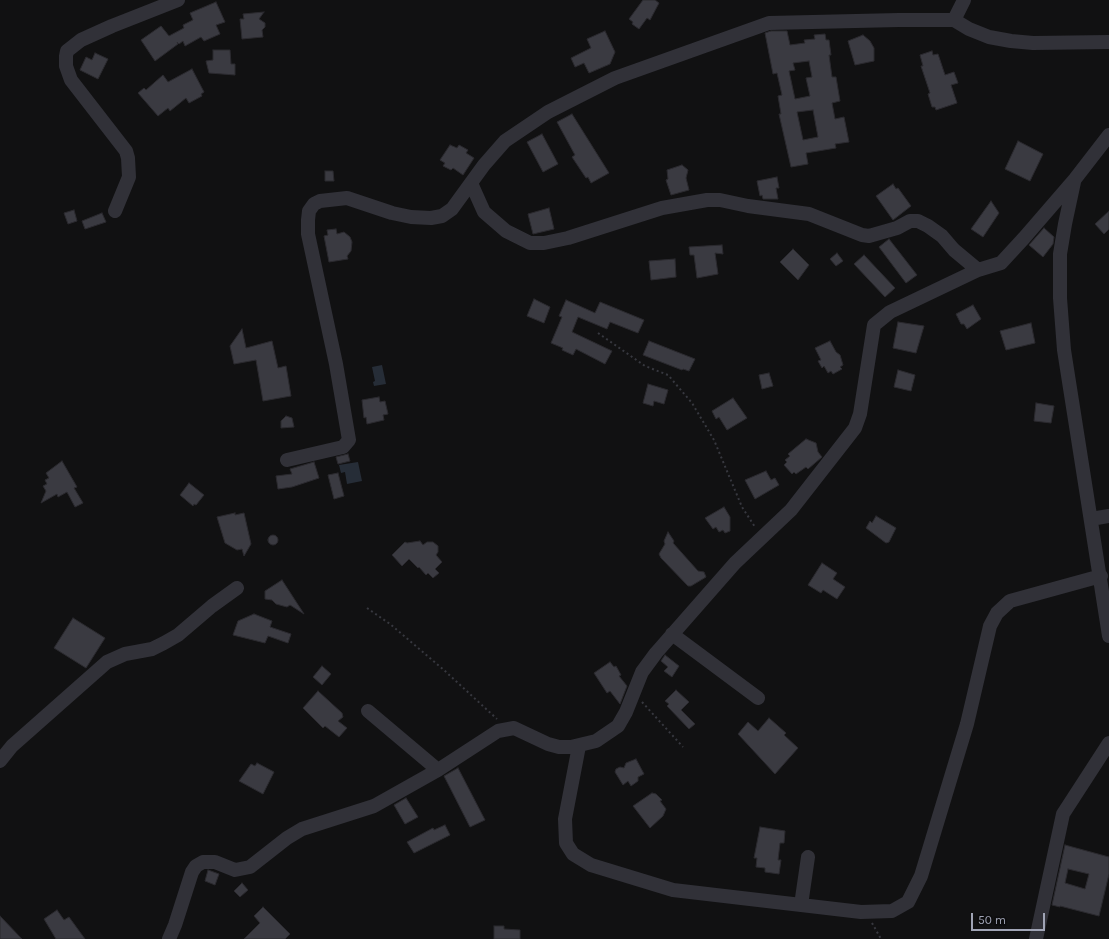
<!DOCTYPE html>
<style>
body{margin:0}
#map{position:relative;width:1109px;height:939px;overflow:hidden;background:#111112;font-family:Karla,sans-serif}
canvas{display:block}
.scale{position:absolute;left:971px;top:913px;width:74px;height:18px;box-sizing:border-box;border:2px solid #a0a4b5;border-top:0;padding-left:5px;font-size:12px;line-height:14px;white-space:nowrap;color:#a0a4b5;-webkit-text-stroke:3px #0c0c0d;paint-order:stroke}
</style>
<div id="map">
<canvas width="1109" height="939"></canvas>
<div class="scale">50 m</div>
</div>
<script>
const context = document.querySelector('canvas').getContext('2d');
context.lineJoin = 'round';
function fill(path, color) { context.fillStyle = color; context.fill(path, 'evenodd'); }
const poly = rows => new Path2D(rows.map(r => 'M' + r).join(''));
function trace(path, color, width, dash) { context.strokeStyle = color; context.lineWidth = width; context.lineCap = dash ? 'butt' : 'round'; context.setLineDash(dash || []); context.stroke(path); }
const water = poly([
 [382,365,386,384,374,386,373,382,375,381,372,367],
 [358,462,362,481,347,484,345,472,341,473,339,465]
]);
const building = poly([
 [643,0,655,0,659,3,650,20,647,18,639,29,632,24,633,22,629,19,643,0],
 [216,2,225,22,216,25,220,34,204,41,201,37,185,46,183,41,179,44,177,42,178,44,155,61,141,40,161,26,169,36,184,28,183,25,193,20,190,13,216,2],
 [264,12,259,19,265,23,265,27,262,30,263,37,242,39,240,19,244,19,243,14,264,12],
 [605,31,615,52,610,64,589,73,584,63,575,67,571,58,591,48,587,39,605,31],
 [771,31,787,31,790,45,805,43,804,40,815,39,814,35,825,34,826,40,829,40,831,55,829,55,832,77,836,77,840,101,832,103,835,119,844,117,849,142,835,144,836,148,806,153,808,164,791,167,779,114,781,114,778,96,782,95,777,73,773,74,765,33,771,31],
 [809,61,812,77,806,78,810,96,795,99,789,71,795,70,793,63,809,61],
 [813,110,818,137,803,140,797,112,813,110],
 [863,35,870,41,874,48,874,61,855,65,848,41,863,35],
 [213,50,230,50,231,64,235,64,235,75,209,73,206,61,213,60,213,50],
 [932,51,933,55,938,54,945,75,954,72,958,83,951,85,957,103,936,110,935,107,932,107,928,94,930,93,921,66,923,66,920,55,932,51],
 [95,53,108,59,98,79,80,70,86,57,92,60,95,53],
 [192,69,204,92,201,94,202,96,189,103,186,98,170,111,168,108,158,116,138,93,144,88,146,90,163,75,168,82,192,69],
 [572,114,609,173,591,183,588,177,586,178,572,157,575,155,557,122,572,114],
 [542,134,558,164,543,172,527,142,542,134],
 [1018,141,1043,154,1030,181,1005,169,1018,141],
 [450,145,457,148,459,145,468,150,466,153,474,158,463,175,453,168,451,170,443,166,445,163,440,160,450,145],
 [682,165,688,170,686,178,689,190,671,195,666,180,668,179,667,170,682,165],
 [325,171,333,171,334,181,325,181,325,171],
 [777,177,779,188,776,188,778,199,763,199,762,195,760,196,757,181,777,177],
 [893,184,896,189,898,188,911,206,893,220,876,196,893,184],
 [991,201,999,213,983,237,971,229,991,201],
 [549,208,554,229,533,234,528,214,549,208],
 [74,210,77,221,68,224,64,213,74,210],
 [1109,211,1109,229,1104,234,1095,224,1109,211],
 [102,213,106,222,85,229,82,221,102,213],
 [1044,228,1054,237,1053,244,1043,257,1029,245,1044,228],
 [336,229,337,234,344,232,350,237,352,242,351,251,347,256,348,259,329,262,324,236,328,235,327,230,336,229],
 [889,239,917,275,906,283,879,247,889,239],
 [722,245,723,254,715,253,718,274,697,278,694,255,690,255,689,247,722,245],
 [793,249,809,265,798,280,780,262,793,249],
 [837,253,843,261,836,266,830,259,837,253],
 [864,255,895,288,885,297,854,264,864,255],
 [675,259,676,277,651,280,649,261,675,259],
 [534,299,550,307,544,323,527,316,534,299],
 [566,300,595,313,600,302,644,320,638,333,610,322,607,329,578,317,572,332,612,351,605,364,576,349,573,355,562,350,563,348,551,343,562,317,559,316,566,300],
 [973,305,981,319,967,329,964,324,961,324,956,314,973,305],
 [898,322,924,326,916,353,893,348,898,322],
 [1031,323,1035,343,1006,350,1000,331,1031,323],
 [242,329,246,348,272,341,278,368,286,366,291,396,263,401,256,360,234,364,230,346,242,329],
 [649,341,695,359,689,371,683,369,682,370,643,355,649,341],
 [830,341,836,352,840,355,843,365,840,367,842,369,833,374,831,371,828,373,824,366,822,368,818,361,821,360,815,348,830,341],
 [898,370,915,375,911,391,894,387,898,370],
 [769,373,773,386,762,389,759,375,769,373],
 [648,384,668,390,664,404,654,401,653,406,643,403,648,384],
 [379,397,380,402,385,401,388,414,383,415,384,420,367,424,366,417,364,418,362,400,379,397],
 [733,398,747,418,727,430,719,417,716,419,712,411,733,398],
 [1036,403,1054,406,1051,423,1034,421,1036,403],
 [286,416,292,418,294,427,281,428,281,421,286,416],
 [806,439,816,443,818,452,822,457,808,469,806,467,796,474,794,472,792,474,784,465,787,462,785,460,790,456,788,454,806,439],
 [348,454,350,461,338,464,336,457,348,454],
 [62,461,77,487,74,488,83,503,75,507,67,492,58,497,57,494,41,503,46,491,43,486,47,484,45,480,49,478,46,473,62,461],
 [314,462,319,478,292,487,278,489,276,476,292,474,290,469,314,462],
 [766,471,771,480,775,478,779,485,755,499,745,480,766,471],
 [338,473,344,496,334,499,328,475,338,473],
 [189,483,204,495,196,505,194,504,193,506,180,495,189,483],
 [724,507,730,517,730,531,725,533,723,530,719,532,716,527,713,529,705,518,724,507],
 [235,513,235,515,244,513,251,544,244,556,242,549,237,550,225,543,217,517,235,513],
 [876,516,896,528,889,542,886,543,866,528,870,521,872,523,876,516],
 [668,532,674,541,673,543,698,571,704,572,706,577,691,586,688,586,661,558,659,554,665,544,664,541,668,532],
 '268 540a5 5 0 1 1 10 0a5 5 0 1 1-10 0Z',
 [420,541,423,545,427,542,433,542,438,546,438,552,436,555,442,562,435,569,439,573,433,578,428,573,426,575,419,567,418,568,409,559,402,566,392,555,405,542,407,543,420,541],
 [822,563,837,573,833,579,845,587,837,599,823,590,821,593,808,585,822,563],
 [282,580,304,614,290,605,287,607,276,604,272,600,265,599,265,591,282,580],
 [254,614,272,621,270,627,291,634,288,643,268,636,265,643,233,635,238,621,254,614],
 [73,618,105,638,86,668,54,648,73,618],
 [665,655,679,666,672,677,664,671,668,667,661,661,665,655],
 [610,662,614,667,616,666,621,675,619,676,627,686,620,704,610,691,607,693,594,673,610,662],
 [322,666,331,674,322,685,313,677,322,666],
 [676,690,689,702,681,710,695,724,689,729,667,706,669,704,665,701,676,690],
 [318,691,342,713,343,717,338,721,347,728,339,737,325,726,323,728,303,708,318,691],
 [769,718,786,733,784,735,798,748,775,774,738,734,748,722,758,731,769,718],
 [636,759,644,774,638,777,638,781,631,786,628,781,623,785,615,772,616,769,620,767,624,768,626,763,636,759],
 [257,763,274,772,263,794,239,781,251,764,255,766,257,763],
 [458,768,485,820,470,827,444,776,458,768],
 [652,793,656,794,662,800,660,801,666,809,663,816,650,828,633,806,652,793],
 [406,798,418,817,405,824,394,805,406,798],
 [445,825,450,835,414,853,407,842,433,828,434,830,445,825],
 [760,827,785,831,784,843,780,843,778,860,781,860,779,874,765,872,765,868,756,867,757,858,754,858,760,827],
 [1065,845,1109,857,1109,874,1099,916,1060,906,1060,907,1052,905,1065,845],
 [1068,869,1089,874,1085,889,1065,883,1068,869],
 [208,870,219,874,215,885,205,881,208,870],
 [242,883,248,890,240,897,234,891,242,883],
 [263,907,290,934,285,939,244,939,260,923,254,916,263,907],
 [57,910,64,920,69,917,85,939,56,939,44,919,57,910],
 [0,916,22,939,0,939,0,916],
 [494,926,504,926,504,929,520,930,520,939,494,939,494,926]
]);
const path = poly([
 [598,333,645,366,668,375,692,403,714,440,742,507,755,527],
 [367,608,390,624,445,671,497,719],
 [642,702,683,747],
 [872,923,881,939]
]);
const minor = poly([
 [954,20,964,0],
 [1074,182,1065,224,1060,254,1060,298,1064,350,1109,636],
 [471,183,484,212,506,231,530,243,544,243,568,238,662,208,707,200,720,200,748,206,809,214,862,235,869,236,897,228,910,221,918,221,928,226,942,236,954,250,978,270],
 [115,211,129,177,128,158,126,151,71,80,66,66,66,56,67,51,81,40,112,26,178,0],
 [287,460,343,447,349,440,336,364,308,234,308,220,309,211,314,204,320,201,347,198,392,213,411,217,431,218,442,216,452,209,484,165,505,141,548,112,615,78,769,23,899,20,954,20,969,29,989,37,1011,41,1033,43,1109,42],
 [1091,519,1109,516],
 [672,634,758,698],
 [368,711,438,770],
 [579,746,565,819,566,843,573,854,591,865,673,890,861,912,892,911,908,902,921,876,967,724,990,626,997,613,1010,601,1101,576],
 [0,761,12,746,107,662,125,654,152,649,164,643,178,635,212,606,237,588],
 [801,905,808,857],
 [169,939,175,925,192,872,196,866,203,862,215,862,235,870,250,867,287,838,302,829,374,806,438,770,498,731,514,728,548,744,559,747,571,747,596,741,618,726,626,712,642,672,656,653,735,563,791,510,855,428,860,414,874,325,890,312,978,270,1001,263,1024,238,1075,179,1109,135],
 [1036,939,1063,814,1109,743]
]);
fill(water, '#262d37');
fill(building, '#3a3a41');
trace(building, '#2b2a2f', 1);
trace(path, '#37383f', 2, [2, 3]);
trace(minor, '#313138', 14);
</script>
